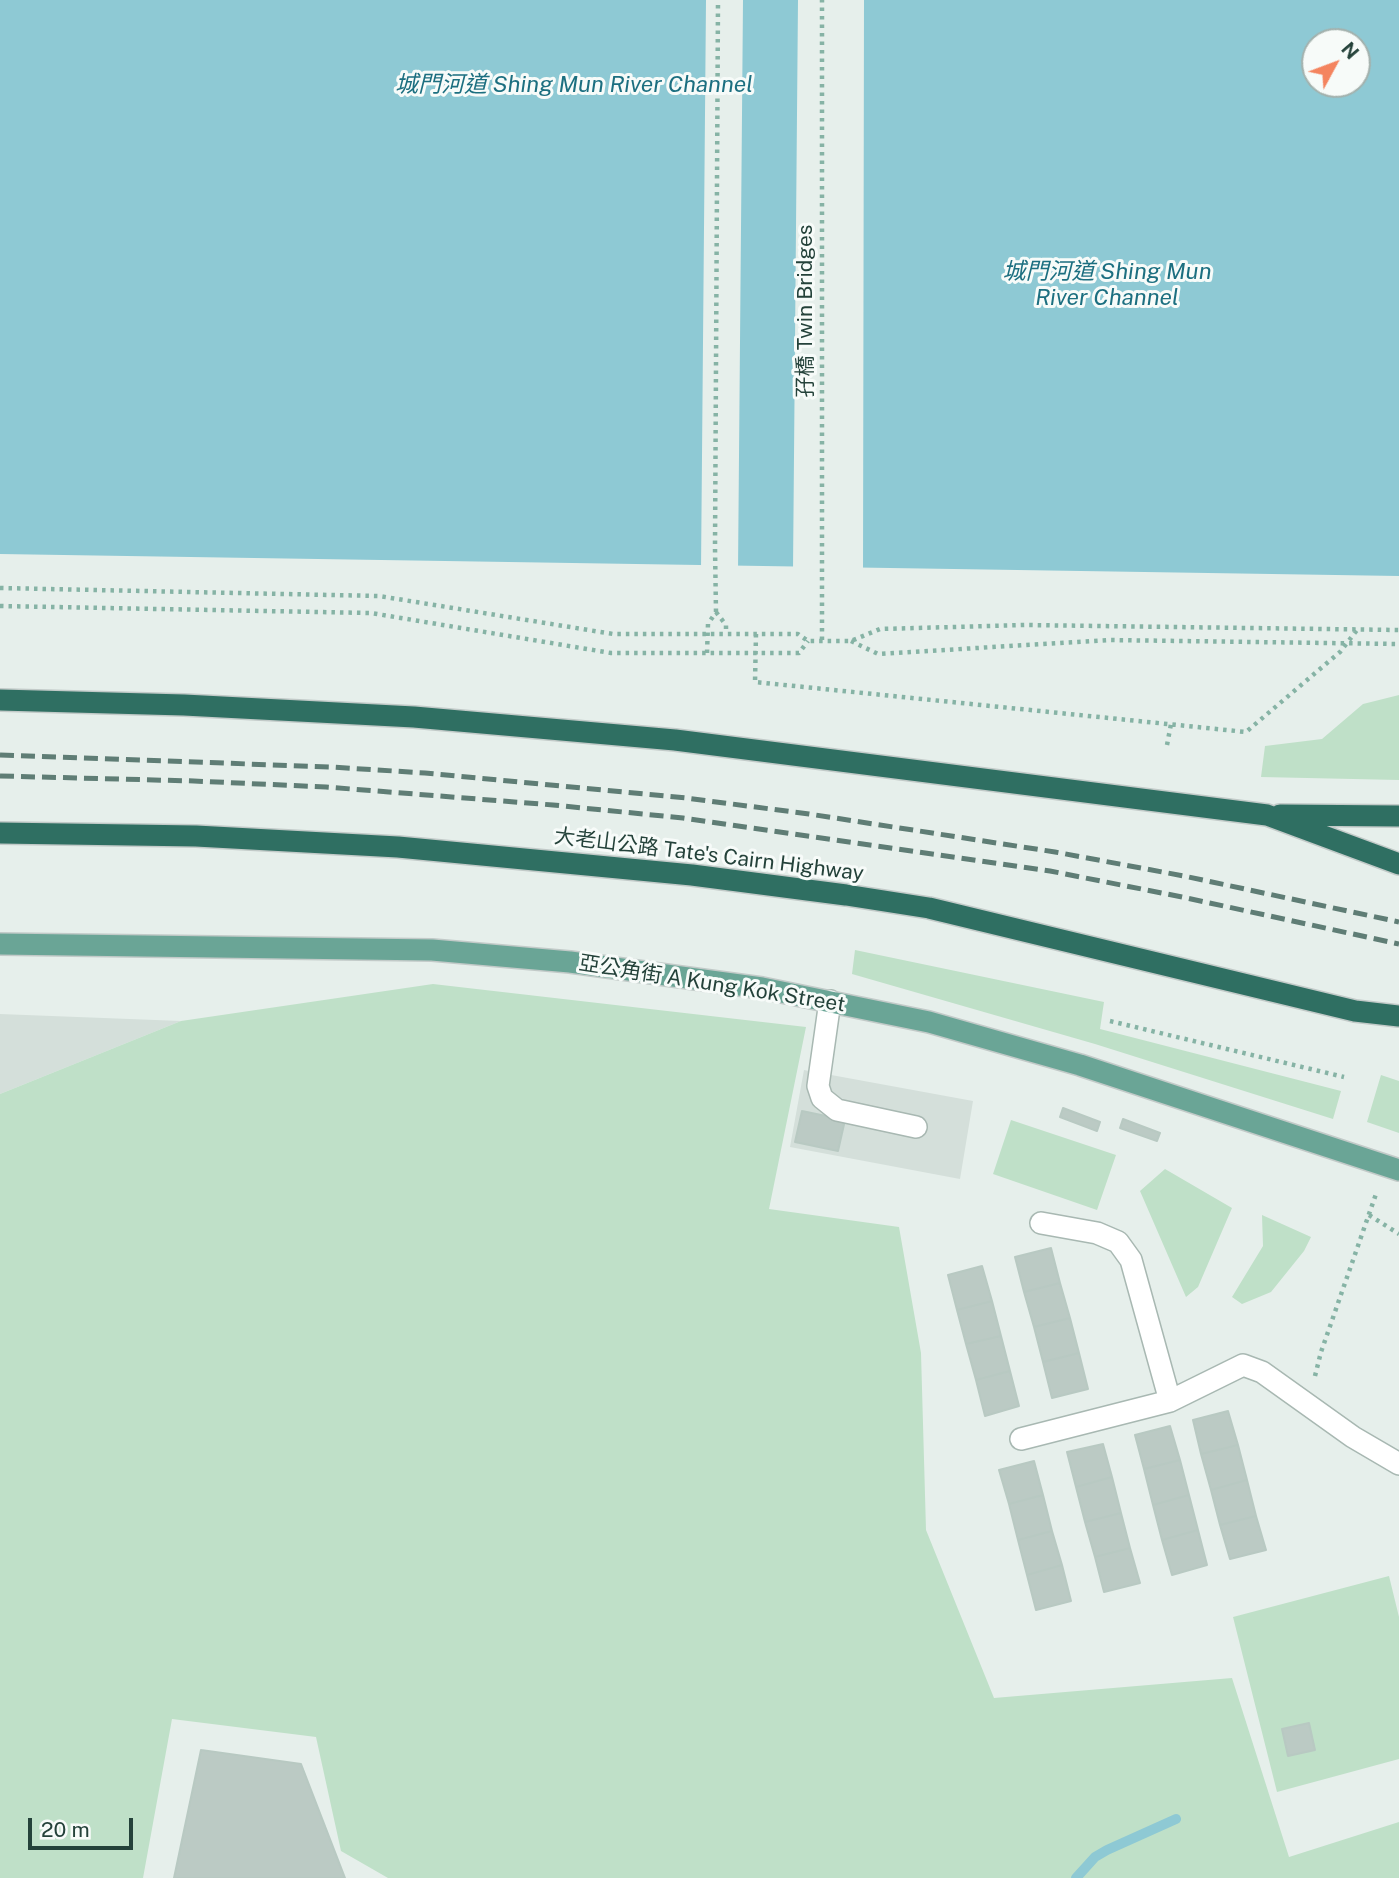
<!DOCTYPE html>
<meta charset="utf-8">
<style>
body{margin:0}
#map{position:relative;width:1399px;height:1878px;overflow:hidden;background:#e6efeb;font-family:"Public Sans",sans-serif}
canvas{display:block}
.north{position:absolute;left:1301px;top:28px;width:70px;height:70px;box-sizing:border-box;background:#f7fbf9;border:2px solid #a3b1ad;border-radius:50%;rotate:49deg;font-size:19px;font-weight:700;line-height:28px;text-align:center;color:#24423a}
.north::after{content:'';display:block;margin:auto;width:24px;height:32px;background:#f4845f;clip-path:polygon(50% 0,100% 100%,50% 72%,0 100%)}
.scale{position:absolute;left:28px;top:1818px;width:105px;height:32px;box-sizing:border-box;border:4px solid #24423a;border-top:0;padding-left:9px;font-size:21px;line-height:24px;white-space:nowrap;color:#24423a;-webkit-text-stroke:5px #f7fbf9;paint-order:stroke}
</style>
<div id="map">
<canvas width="1399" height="1878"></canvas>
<div class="north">N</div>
<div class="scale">20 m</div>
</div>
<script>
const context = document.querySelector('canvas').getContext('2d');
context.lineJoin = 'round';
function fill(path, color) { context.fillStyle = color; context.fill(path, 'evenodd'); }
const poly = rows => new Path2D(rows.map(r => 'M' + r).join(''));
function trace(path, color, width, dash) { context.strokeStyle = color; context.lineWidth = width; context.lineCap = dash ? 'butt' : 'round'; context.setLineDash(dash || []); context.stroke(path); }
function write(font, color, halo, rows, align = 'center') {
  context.font = font + ' "Public Sans","Noto Sans TC",sans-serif'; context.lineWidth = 6; context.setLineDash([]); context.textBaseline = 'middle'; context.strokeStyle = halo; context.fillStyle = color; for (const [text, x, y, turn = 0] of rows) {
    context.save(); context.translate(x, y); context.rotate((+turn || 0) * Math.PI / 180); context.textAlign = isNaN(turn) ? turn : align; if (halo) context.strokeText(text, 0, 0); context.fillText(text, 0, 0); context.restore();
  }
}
const built = poly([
 [0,1014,181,1021,0,1094],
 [804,1070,973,1101,960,1179,790,1147]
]);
const green = poly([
 [1399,695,1399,780,1261,777,1265,746,1322,739,1363,704],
 [855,950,1104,1002,1100,1029,1341,1091,1333,1119,1095,1044,852,974],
 [433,984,806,1027,769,1209,899,1227,921,1353,926,1530,994,1698,1232,1678,1289,1857,1399,1822,1399,1878,388,1878,341,1851,316,1737,172,1719,143,1878,0,1878,0,1094,181,1021],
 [1381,1075,1399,1081,1399,1133,1367,1122],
 [1011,1120,1116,1155,1097,1210,993,1174],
 [1165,1169,1232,1208,1198,1287,1186,1297,1140,1191],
 [1262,1215,1311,1237,1304,1251,1271,1292,1242,1304,1232,1297,1263,1246],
 [1389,1576,1399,1617,1399,1759,1277,1792,1233,1617]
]);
const water = poly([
 [0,0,1399,0,1399,576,0,554],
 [1315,42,1357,42,1357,84,1315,84]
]);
const pier = poly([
 [706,0,743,0,738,569,701,569],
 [798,0,864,0,863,570,793,569]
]);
const stream = poly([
 [1076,1878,1095,1857,1107,1850,1176,1819]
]);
const building = poly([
 [1063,1108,1100,1122,1097,1131,1060,1117,1063,1108],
 [802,1111,845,1120,838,1151,795,1142,802,1111],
 [1123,1119,1160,1133,1157,1141,1120,1128,1123,1119],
 [1051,1248,1060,1283,1024,1292,1015,1257,1051,1248],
 [982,1266,992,1301,957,1310,948,1275,982,1266],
 [1060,1283,1070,1318,1034,1327,1024,1292,1060,1283],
 [992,1301,1001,1336,966,1344,957,1310,992,1301],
 [1070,1318,1079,1353,1043,1362,1034,1327,1070,1318],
 [1001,1336,1010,1371,976,1380,966,1344,1001,1336],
 [1079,1353,1088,1389,1052,1398,1043,1362,1079,1353],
 [1010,1371,1019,1406,985,1416,976,1380,1010,1371],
 [1228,1411,1238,1445,1201,1454,1193,1420,1228,1411],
 [1170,1426,1180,1460,1144,1469,1135,1435,1170,1426],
 [1103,1444,1112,1477,1076,1487,1067,1452,1103,1444],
 [1238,1445,1247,1480,1211,1490,1201,1454,1238,1445],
 [1180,1460,1189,1495,1153,1505,1144,1469,1180,1460],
 [1034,1461,1043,1495,1009,1504,999,1470,1034,1461],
 [1112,1477,1121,1513,1085,1522,1076,1487,1112,1477],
 [1247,1480,1256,1516,1220,1525,1211,1490,1247,1480],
 [1043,1495,1052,1531,1018,1540,1009,1504,1043,1495],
 [1189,1495,1198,1530,1162,1540,1153,1505,1189,1495],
 [1121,1513,1130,1548,1095,1557,1085,1522,1121,1513],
 [1256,1516,1266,1550,1230,1559,1220,1525,1256,1516],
 [1198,1530,1207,1565,1172,1575,1162,1540,1198,1530],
 [1052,1531,1062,1565,1027,1575,1018,1540,1052,1531],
 [1130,1548,1140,1583,1104,1592,1095,1557,1130,1548],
 [1062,1565,1071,1601,1036,1610,1027,1575,1062,1565],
 [1309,1723,1315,1750,1288,1756,1282,1729,1309,1723],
 [201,1750,301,1764,345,1878,174,1878,201,1750]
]);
const path = poly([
 [0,588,379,596,613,634,798,634,808,641,851,641,880,629,1025,625,1399,630],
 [0,606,371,613,611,653,799,653,808,641],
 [716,612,715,548,718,0],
 [716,612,726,625,726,634],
 [756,634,755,682,1246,732,1340,652,1357,630],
 [822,640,822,0],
 [851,641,878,654,1109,640,1399,644],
 [707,653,708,624,716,612],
 [1167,745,1171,724],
 [1110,1021,1344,1077],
 [1369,1215,1399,1234],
 [1315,1376,1321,1352,1376,1194]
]);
const minor = poly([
 [830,1001,818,1086,822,1098,837,1110,916,1127],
 [1041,1223,1097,1233,1118,1242,1131,1260,1170,1401],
 [1021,1439,1170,1401,1243,1365,1262,1372,1353,1437,1399,1464]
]);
const major = poly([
 [0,944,432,950,570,962,762,988,929,1022,1080,1065,1399,1170]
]);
const highway = poly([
 [0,700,184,705,414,717,675,740,1267,815,1399,864],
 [1280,815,1399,816],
 [0,833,196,836,398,847,692,875,846,895,929,908,1355,1011,1399,1016]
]);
const rail = poly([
 [0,755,331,767,425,773,686,798,809,814,1055,852,1184,876,1399,922],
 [0,776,194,781,326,787,553,805,683,818,1050,871,1182,897,1399,944]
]);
const streetNames = [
 ["孖橋 Twin Bridges",806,311,-90],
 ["大老山公路 Tate's Cairn Highway",709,855,7],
 ["亞公角街 A Kung Kok Street",712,984,9]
];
const waterNames = [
 ["城門河道 Shing Mun River Channel",574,85],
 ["城門河道 Shing Mun",1107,272],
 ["River Channel",1107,298]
];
fill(built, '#d4dfda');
fill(green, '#bfe0c8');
fill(water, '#8ec9d4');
fill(pier, '#e6efeb');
trace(stream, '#8ec9d4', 10);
fill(building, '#bbcac4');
trace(building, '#b8c9c2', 2);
trace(minor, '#a8b8b2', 24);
trace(major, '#c2cac8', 24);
trace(highway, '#c2cac8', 24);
trace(path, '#86b3a5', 4.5, [3.5, 5]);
trace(minor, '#fff', 21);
trace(major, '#6aa596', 21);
trace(highway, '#2f6f62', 21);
trace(rail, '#5f7d75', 5, [14, 7]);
write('21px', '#24423a', '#f7fbf9', streetNames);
write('italic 23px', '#1c6f80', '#f7fbf9', waterNames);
</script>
